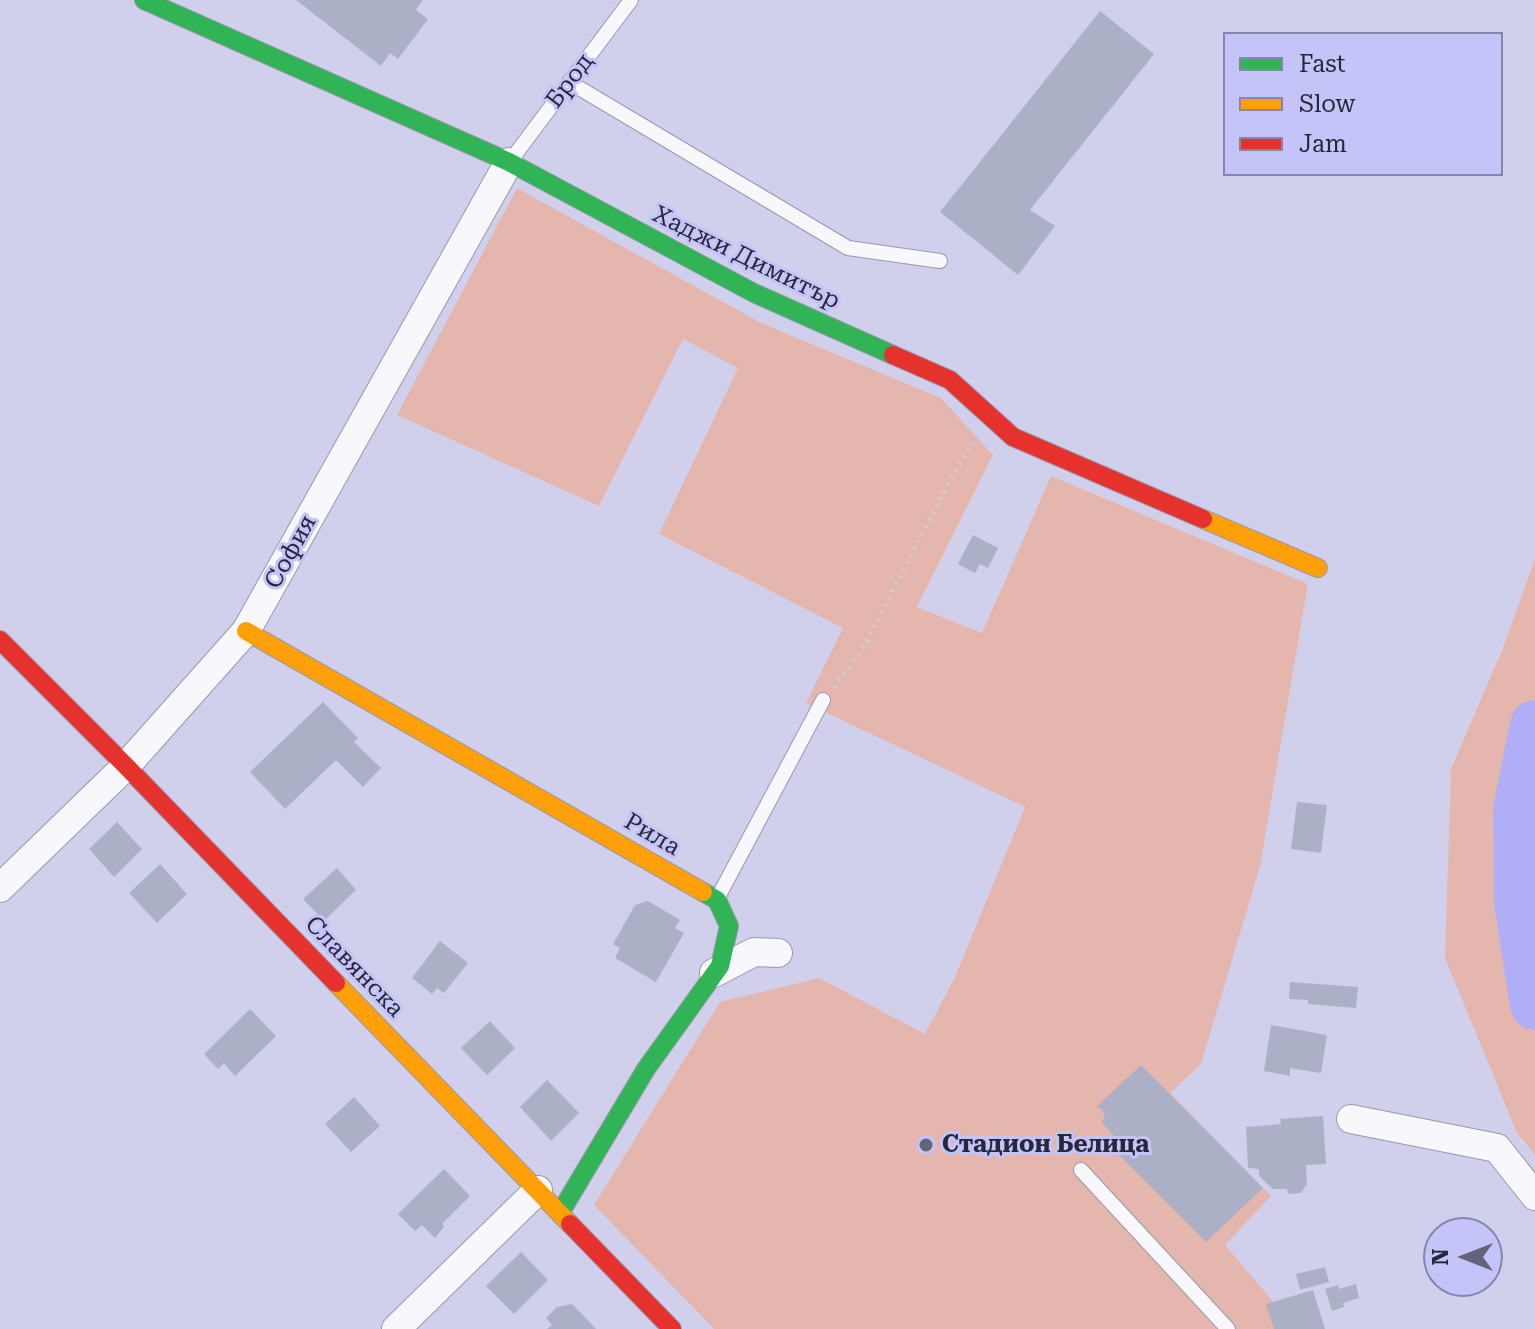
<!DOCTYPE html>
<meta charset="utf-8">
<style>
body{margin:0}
#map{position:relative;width:1535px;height:1329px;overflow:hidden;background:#d0d0ed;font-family:"Roboto Serif",serif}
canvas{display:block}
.legend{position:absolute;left:1223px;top:32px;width:280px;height:144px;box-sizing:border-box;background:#c4c4f9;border:2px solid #8686ad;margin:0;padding:10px 14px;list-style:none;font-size:24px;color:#28283c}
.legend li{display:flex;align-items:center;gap:16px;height:40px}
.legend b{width:40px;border:2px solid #8686ad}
.north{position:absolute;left:1423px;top:1217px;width:80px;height:80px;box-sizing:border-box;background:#c4c4f9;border:2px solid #8686ad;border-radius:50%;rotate:270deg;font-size:22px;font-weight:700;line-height:32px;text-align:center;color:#28283c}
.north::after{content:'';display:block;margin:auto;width:28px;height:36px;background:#63637a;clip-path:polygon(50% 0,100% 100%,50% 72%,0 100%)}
</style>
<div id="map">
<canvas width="1535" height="1329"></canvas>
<ul class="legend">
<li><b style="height:10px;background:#30b455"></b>Fast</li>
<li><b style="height:10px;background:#ff9f0a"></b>Slow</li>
<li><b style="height:10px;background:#e5322d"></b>Jam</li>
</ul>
<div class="north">N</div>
</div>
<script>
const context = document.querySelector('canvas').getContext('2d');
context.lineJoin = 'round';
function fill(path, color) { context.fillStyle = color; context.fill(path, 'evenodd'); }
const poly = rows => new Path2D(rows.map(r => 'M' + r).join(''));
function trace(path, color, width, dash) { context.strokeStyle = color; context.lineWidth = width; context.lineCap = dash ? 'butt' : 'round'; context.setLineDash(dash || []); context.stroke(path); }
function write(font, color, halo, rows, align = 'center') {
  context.font = font + ' "Roboto Serif",serif'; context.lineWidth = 6; context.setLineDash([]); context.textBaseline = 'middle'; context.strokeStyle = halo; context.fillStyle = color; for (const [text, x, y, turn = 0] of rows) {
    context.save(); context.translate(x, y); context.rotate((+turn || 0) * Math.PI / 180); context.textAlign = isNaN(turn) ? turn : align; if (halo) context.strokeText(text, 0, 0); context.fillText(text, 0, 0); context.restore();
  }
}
const green = poly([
 [517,188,761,323,941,398,993,455,917,607,982,633,1051,476,1308,584,1260,866,1201,1064,1170,1093,1271,1196,1225,1245,1271,1299,1280,1329,714,1329,594,1205,720,1002,819,978,925,1034,955,977,1025,807,806,703,843,628,659,534,738,368,683,339,599,506,397,415],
 [1535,559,1535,1155,1517,1133,1445,958,1451,769,1503,648]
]);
const river = poly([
 [1535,725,1518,810,1519,902,1535,1005]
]);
const building = poly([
 [296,0,423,0,416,10,428,19,398,59,390,53,381,66],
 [1100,11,1154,54,1030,210,1055,226,1018,275,940,212],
 [973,535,998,548,988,568,980,564,975,573,958,564],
 [323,702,358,738,354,742,381,768,363,787,336,760,285,809,250,772],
 [1297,802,1327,805,1321,853,1291,849],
 [117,822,142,849,114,877,89,849],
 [160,864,187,894,157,923,129,893],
 [337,868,356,890,324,921,303,899],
 [648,901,680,920,675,928,684,933,656,982,615,958,620,948,613,944,635,905],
 [440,941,468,963,444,993,437,988,432,994,412,978],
 [1290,982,1358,987,1356,1008,1308,1004,1308,1000,1289,999],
 [250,1009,276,1036,235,1076,224,1063,218,1069,204,1054],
 [490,1021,515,1048,487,1075,461,1048],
 [1271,1025,1327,1035,1321,1073,1290,1068,1290,1076,1264,1071],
 [1141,1065,1263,1188,1206,1242,1109,1145,1116,1138,1102,1123,1105,1113,1097,1106],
 [547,1080,579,1113,551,1141,520,1107],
 [354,1097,380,1126,351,1152,325,1124],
 [1323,1116,1326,1164,1306,1165,1307,1184,1301,1193,1288,1194,1287,1189,1273,1189,1259,1176,1259,1169,1248,1168,1246,1127,1281,1124,1280,1119],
 [444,1169,470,1196,442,1224,444,1227,435,1238,422,1225,415,1231,398,1214],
 [521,1252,548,1280,514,1314,486,1286],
 [1325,1267,1329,1282,1300,1290,1296,1274],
 [1356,1284,1359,1298,1343,1303,1344,1307,1332,1311,1325,1289,1338,1285,1339,1289],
 [1313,1290,1325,1329,1274,1329,1266,1304],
 [572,1304,596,1329,547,1329,552,1325,546,1318,557,1307]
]);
const path = poly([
 [834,687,862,650,952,477,973,443]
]);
const lane = poly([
 [569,82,848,248,940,261],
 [511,160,631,0],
 [717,899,823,700],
 [1081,1170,1228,1329]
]);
const street = poly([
 [0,888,126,766,246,631,509,162],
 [714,973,754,952,778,953],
 [1351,1119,1497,1148,1535,1196],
 [396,1329,538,1190]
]);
const fast = poly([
 [144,0,509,162,754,293,893,355],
 [560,1213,646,1069,720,966,729,926,717,900,703,892]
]);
const slow = poly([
 [1203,519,1318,568],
 [246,631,703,892],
 [336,983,570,1224]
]);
const jam = poly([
 [893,355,950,380,1013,437,1203,519],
 [0,640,126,766,336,983],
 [570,1224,672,1329]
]);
const markers = [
 [926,1145,8,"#63637a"]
];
const streetNames = [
 ["Брод",570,81,-53],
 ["Хаджи Димитър",746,258,26],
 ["София",291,552,-61],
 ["Рила",652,835,30],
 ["Славянска",354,967,46]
];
const poiNames = [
 ["Стадион Белица",942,1145]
];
fill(green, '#e5b6ae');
trace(river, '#b0aef6', 50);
fill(building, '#acb0c6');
trace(lane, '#9898ae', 16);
trace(street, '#9898ae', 30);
trace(fast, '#9898ae', 20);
trace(slow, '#9898ae', 20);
trace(jam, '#9898ae', 20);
trace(path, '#cfcfd8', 5, [2, 6]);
trace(lane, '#f8f8fc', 14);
trace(street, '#f8f8fc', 28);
trace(fast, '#30b455', 18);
trace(slow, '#ff9f0a', 18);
trace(jam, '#e5322d', 18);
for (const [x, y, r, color] of markers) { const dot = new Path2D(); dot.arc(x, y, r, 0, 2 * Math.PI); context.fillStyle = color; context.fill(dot); trace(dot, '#c4c4f9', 3); }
write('24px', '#28283c', '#c4c4f9', streetNames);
write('bold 24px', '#28283c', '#c4c4f9', poiNames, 'left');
</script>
